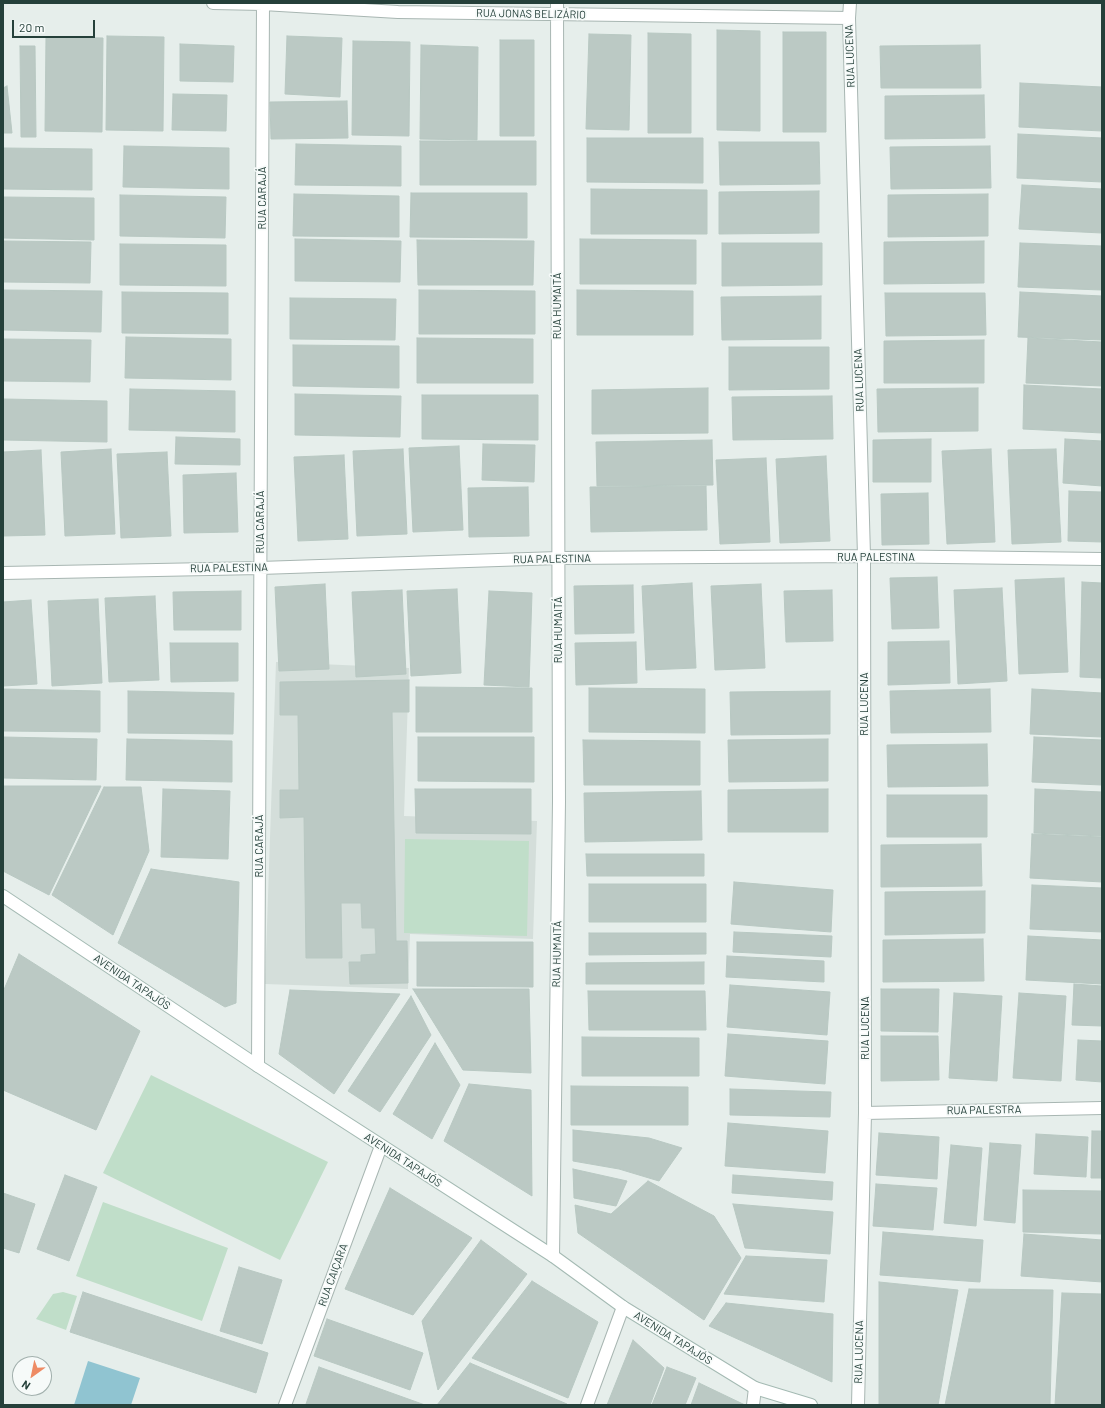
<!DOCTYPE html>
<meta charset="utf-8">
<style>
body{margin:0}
#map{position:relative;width:1105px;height:1408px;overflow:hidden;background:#e6eeeb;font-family:Barlow,sans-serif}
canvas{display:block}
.frame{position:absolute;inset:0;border:4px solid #25403a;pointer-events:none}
.north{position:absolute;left:12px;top:1356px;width:40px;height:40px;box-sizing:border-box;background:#f6faf9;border:1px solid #a2b0ad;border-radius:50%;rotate:213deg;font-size:11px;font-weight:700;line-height:16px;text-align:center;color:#25403a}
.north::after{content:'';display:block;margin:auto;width:14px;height:18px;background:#ee8b64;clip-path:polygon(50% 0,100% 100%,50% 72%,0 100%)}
.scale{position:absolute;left:12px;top:20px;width:83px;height:18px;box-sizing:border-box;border:2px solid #25403a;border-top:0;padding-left:5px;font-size:12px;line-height:14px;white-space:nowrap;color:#25403a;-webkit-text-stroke:3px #f6faf9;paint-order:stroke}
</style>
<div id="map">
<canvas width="1105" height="1408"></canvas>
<div class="frame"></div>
<div class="north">N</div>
<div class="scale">20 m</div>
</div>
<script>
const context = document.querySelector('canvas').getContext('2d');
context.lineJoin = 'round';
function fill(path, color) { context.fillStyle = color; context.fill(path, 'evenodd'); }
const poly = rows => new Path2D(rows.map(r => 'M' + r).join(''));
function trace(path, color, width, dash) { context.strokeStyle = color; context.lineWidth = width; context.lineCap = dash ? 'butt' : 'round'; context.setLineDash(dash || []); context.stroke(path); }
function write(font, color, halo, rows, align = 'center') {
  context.font = font + ' Barlow,sans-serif'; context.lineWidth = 3.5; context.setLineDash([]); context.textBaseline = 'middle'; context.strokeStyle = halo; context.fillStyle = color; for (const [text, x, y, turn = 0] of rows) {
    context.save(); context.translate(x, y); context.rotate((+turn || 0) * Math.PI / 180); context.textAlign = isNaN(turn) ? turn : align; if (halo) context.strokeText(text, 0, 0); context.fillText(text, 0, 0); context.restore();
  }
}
const built = poly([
 [276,662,409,668,404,816,537,821,533,939,410,934,408,989,265,984]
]);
const green = poly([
 [405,839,529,841,527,936,404,933],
 [151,1075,328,1162,280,1260,103,1173],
 [103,1202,228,1248,202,1321,76,1276],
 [63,1292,77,1296,66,1330,36,1319,53,1294]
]);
const water = poly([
 [88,1361,140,1378,131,1405,74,1405]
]);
const building = poly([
 [717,30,760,31,760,131,717,130,717,30],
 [783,32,826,32,826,132,783,132,783,32],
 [648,33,691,34,691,133,648,133,648,33],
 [589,34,631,35,629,130,586,129,589,34],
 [107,36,164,37,163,131,106,130,107,36],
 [287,36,342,38,340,97,285,94,287,36],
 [46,37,103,38,102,132,45,131,46,37],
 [500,40,534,40,534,136,500,136,500,40],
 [353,41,410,42,409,136,352,135,353,41],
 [180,44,234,46,233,82,180,81,180,44],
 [421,45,478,47,477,140,420,139,421,45],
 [980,45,981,88,881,88,880,46,980,45],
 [20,46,35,46,36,137,21,137,20,46],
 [1020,83,1102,87,1102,131,1019,127,1020,83],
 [7,86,12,133,3,133,3,88,7,86],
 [173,94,227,95,226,131,172,130,173,94],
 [984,95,985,138,885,139,885,96,984,95],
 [347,101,348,138,271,139,270,102,347,101],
 [1018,134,1102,138,1102,182,1017,178,1018,134],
 [587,138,703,138,703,183,587,182,587,138],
 [420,141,536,141,536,185,420,185,420,141],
 [719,142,819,142,820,184,720,185,719,142],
 [296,144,401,146,401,186,295,185,296,144],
 [124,146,229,148,229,189,123,187,124,146],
 [990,146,991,188,891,189,890,147,990,146],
 [3,148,92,149,92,190,3,189,3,148],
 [1022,185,1102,189,1102,233,1019,229,1022,185],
 [591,189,707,190,707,234,591,234,591,189],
 [819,191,819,233,719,234,719,192,819,191],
 [411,193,527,193,527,238,410,237,411,193],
 [294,194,399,196,399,237,293,236,294,194],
 [988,194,988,236,888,237,888,195,988,194],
 [120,195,226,197,225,238,120,236,120,195],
 [3,197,94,198,94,240,3,238,3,197],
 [295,239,401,241,400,282,295,281,295,239],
 [580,239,696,240,696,284,580,284,580,239],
 [417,240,534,241,533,285,418,285,417,240],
 [3,241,91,242,90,283,3,282,3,241],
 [984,241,984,283,884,284,884,242,984,241],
 [722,243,822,243,822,285,722,286,722,243],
 [1020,243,1102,246,1102,290,1018,287,1020,243],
 [120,244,226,245,226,286,120,285,120,244],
 [3,290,102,291,101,332,3,330,3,290],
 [419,290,535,291,535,334,419,334,419,290],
 [577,290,693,291,693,335,577,335,577,290],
 [122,292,228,293,228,334,122,333,122,292],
 [1020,292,1102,296,1102,340,1018,337,1020,292],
 [885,293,985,293,986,335,886,336,885,293],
 [821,296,821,339,722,340,721,297,821,296],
 [290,298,396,299,395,340,290,339,290,298],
 [126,337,231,339,231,380,125,378,126,337],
 [417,338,533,339,533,383,417,383,417,338],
 [1028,338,1102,342,1102,386,1026,383,1028,338],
 [3,339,91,340,90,382,3,381,3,339],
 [984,340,984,383,884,383,884,341,984,340],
 [293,345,399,346,399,388,293,386,293,345],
 [729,347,829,347,829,389,729,390,729,347],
 [1024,385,1102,389,1102,433,1023,429,1024,385],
 [708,388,708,433,592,434,592,390,708,388],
 [978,388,978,431,878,432,877,389,978,388],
 [130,389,235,391,235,432,129,430,130,389],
 [295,394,401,396,400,437,295,435,295,394],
 [422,395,538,395,538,440,422,439,422,395],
 [832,396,833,439,733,440,732,397,832,396],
 [3,399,107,401,107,442,3,440,3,399],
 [176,437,240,439,240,465,175,464,176,437],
 [931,439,931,482,873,482,873,440,931,439],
 [1065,439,1102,441,1102,486,1063,483,1065,439],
 [712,440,713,485,597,486,596,442,712,440],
 [483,444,535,445,534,482,482,480,483,444],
 [459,446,463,530,413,532,409,448,459,446],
 [111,449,115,534,65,536,61,452,111,449],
 [403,449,407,534,357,536,353,451,403,449],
 [991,449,995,542,947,544,942,451,991,449],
 [1056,449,1061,542,1012,544,1008,450,1056,449],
 [41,450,45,535,3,536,3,452,41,450],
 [167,452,171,536,121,538,117,454,167,452],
 [344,455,348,539,298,541,294,457,344,455],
 [826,456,830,541,780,543,776,459,826,456],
 [766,458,770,542,720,544,716,460,766,458],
 [236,473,238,532,184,533,183,475,236,473],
 [706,486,707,530,591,532,590,487,706,486],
 [528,487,529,536,469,537,468,488,528,487],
 [1069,491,1102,492,1102,542,1068,541,1069,491],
 [928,493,929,544,882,545,881,494,928,493],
 [937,577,939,628,892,629,890,578,937,577],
 [1064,578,1068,672,1019,674,1015,580,1064,578],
 [1082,582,1102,583,1102,678,1080,677,1082,582],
 [692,583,696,668,646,670,642,586,692,583],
 [325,584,329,669,279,671,275,587,325,584],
 [761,584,765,668,715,670,711,586,761,584],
 [633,585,634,633,575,634,574,586,633,585],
 [1002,588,1007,681,958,684,954,590,1002,588],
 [457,589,461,673,411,676,407,591,457,589],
 [402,590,406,674,356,677,352,592,402,590],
 [832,590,833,641,786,642,784,591,832,590],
 [241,591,241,630,174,630,173,592,241,591],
 [489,591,532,593,529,687,484,685,489,591],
 [155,596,159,680,109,682,105,598,155,596],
 [98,599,102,683,52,686,48,601,98,599],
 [31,600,37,684,3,686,3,602,31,600],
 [949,641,950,683,888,685,888,642,949,641],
 [636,642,637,683,576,685,575,643,636,642],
 [170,643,238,643,238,681,171,682,170,643],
 [409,680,409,712,392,712,396,941,407,941,408,983,350,984,349,962,361,962,361,955,376,954,375,928,362,928,361,903,341,903,342,958,306,958,304,817,280,818,280,790,299,790,298,715,280,715,280,682,409,680],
 [416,687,532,688,532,732,416,732,416,687],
 [589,688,705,689,705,733,589,732,589,688],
 [3,689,100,691,100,732,3,731,3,689],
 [990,689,991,732,891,733,890,691,990,689],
 [1032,689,1102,693,1102,737,1030,734,1032,689],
 [128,691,234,693,233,734,128,733,128,691],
 [830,691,830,734,731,735,730,692,830,691],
 [3,737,97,739,96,780,3,778,3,737],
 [418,737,534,737,534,782,418,781,418,737],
 [1034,737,1102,740,1102,785,1032,782,1034,737],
 [127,739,232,741,232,782,126,780,127,739],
 [828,739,828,781,729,782,728,740,828,739],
 [583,740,700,741,700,785,584,785,583,740],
 [987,744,988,786,888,787,887,745,987,744],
 [3,786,101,786,49,895,3,871,3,786],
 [104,787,141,787,149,851,113,935,52,895,104,787],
 [163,789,230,791,228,859,161,857,163,789],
 [415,789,531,789,531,834,416,833,415,789],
 [828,789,828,832,728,832,728,790,828,789],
 [1035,789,1102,792,1102,836,1034,833,1035,789],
 [701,791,702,840,585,842,584,793,701,791],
 [887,795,987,795,987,837,887,837,887,795],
 [1032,834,1102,837,1102,882,1030,878,1032,834],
 [981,844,982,886,881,887,881,845,981,844],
 [586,854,704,854,704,876,587,876,586,854],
 [151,869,239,882,236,1003,225,1007,118,943,151,869],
 [734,882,833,890,831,932,731,924,734,882],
 [589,884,706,884,706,922,589,922,589,884],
 [1032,885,1102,888,1102,932,1030,929,1032,885],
 [985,891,985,933,885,935,885,892,985,891],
 [734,932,832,936,831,957,733,952,734,932],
 [589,933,706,933,706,954,589,955,589,933],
 [1028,936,1102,940,1102,984,1026,980,1028,936],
 [983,939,984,981,883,982,883,940,983,939],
 [417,942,533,942,533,987,417,986,417,942],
 [19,954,140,1031,96,1130,3,1090,3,992,19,954],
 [727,956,824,961,824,982,726,977,727,956],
 [704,962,704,984,586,984,586,963,704,962],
 [1074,984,1102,986,1102,1026,1072,1025,1074,984],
 [730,985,830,992,827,1035,727,1027,730,985],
 [413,989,529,989,531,1073,463,1070,413,989],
 [881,989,939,989,938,1032,881,1031,881,989],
 [290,990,400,994,334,1094,279,1054,290,990],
 [588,991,705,991,706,1030,589,1030,588,991],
 [954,993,1002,996,997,1081,949,1078,954,993],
 [1019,993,1066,996,1061,1081,1013,1078,1019,993],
 [411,996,431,1035,380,1112,348,1091,411,996],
 [728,1034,828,1041,825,1084,725,1076,728,1034],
 [881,1036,938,1036,939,1080,881,1081,881,1036],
 [582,1037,699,1038,699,1076,582,1076,582,1037],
 [1078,1040,1102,1041,1102,1082,1076,1080,1078,1040],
 [435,1043,460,1085,432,1139,393,1114,435,1043],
 [469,1084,531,1090,532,1196,444,1141,469,1084],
 [571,1086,688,1087,688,1125,571,1125,571,1086],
 [730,1089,831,1092,830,1117,730,1115,730,1089],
 [728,1123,828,1131,825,1173,725,1166,728,1123],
 [573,1130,649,1138,682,1148,659,1181,619,1169,573,1161,573,1130],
 [1092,1131,1102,1131,1102,1178,1091,1178,1092,1131],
 [879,1133,939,1137,937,1179,876,1175,879,1133],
 [1036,1134,1088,1137,1086,1177,1034,1174,1036,1134],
 [990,1143,1021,1145,1015,1223,984,1220,990,1143],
 [951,1145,982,1148,976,1226,944,1223,951,1145],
 [573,1169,627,1181,616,1206,574,1198,573,1169],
 [65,1175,97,1187,69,1261,37,1249,65,1175],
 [733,1175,833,1182,832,1200,732,1193,733,1175],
 [648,1181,714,1216,741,1258,704,1320,578,1233,575,1205,611,1214,648,1181],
 [876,1184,937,1188,933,1230,873,1226,876,1184],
 [390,1188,472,1238,413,1315,345,1289,390,1188],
 [1023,1190,1102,1191,1102,1234,1023,1232,1023,1190],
 [3,1193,35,1204,19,1253,3,1248,3,1193],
 [733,1204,833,1212,830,1254,745,1248,733,1204],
 [883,1232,983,1240,980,1282,880,1275,883,1232],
 [1024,1234,1102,1240,1102,1282,1021,1276,1024,1234],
 [481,1240,527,1274,438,1390,422,1321,481,1240],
 [746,1256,827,1260,824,1302,724,1294,746,1256],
 [239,1267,282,1280,262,1344,220,1331,239,1267],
 [532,1281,598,1322,568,1398,472,1358,532,1281],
 [879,1282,958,1290,938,1405,879,1405,879,1282],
 [969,1289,1053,1290,1050,1405,945,1405,969,1289],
 [83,1292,268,1353,256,1393,70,1332,83,1292],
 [1062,1293,1102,1294,1102,1405,1055,1405,1062,1293],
 [726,1303,833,1314,832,1382,709,1326,726,1303],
 [327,1319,423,1353,410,1390,314,1356,327,1319],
 [633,1340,664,1368,650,1405,607,1405,633,1340],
 [470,1363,567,1404,566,1405,437,1405,470,1363],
 [319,1367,425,1405,309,1405,306,1404,319,1367],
 [667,1367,696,1378,685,1405,652,1405,667,1367],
 [699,1383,745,1405,691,1405,699,1383]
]);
const minor = poly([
 [213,3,263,4,398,12,849,18],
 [850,3,849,18,864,556,865,1113,858,1405],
 [3,573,260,568,558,558,864,556,1102,559],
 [258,1066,263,3],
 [865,1113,1102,1108],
 [553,1256,559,801,557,3],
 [285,1405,381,1146],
 [587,1405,623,1307],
 [753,1405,755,1388]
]);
const secondary = poly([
 [3,896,258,1066,553,1256,623,1307,755,1388,811,1405]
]);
const streetNames = [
 ["RUA JONAS BELIZÁRIO",531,14,1],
 ["RUA LUCENA",850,56,-92],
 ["RUA CARAJÁ",262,198,-90],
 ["RUA HUMAITÁ",557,306,-90],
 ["RUA LUCENA",859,380,-92],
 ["RUA CARAJÁ",260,522,-90],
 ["RUA PALESTINA",876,557],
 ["RUA PALESTINA",552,559,-1],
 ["RUA PALESTINA",229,568,-1],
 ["RUA HUMAITÁ",558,630,-90],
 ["RUA LUCENA",864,704,-90],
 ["RUA CARAJÁ",259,846,-90],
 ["RUA HUMAITÁ",557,954,-89],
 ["AVENIDA TAPAJÓS",132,982,34],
 ["RUA LUCENA",865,1028,-90],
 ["RUA PALESTRA",984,1110,-1],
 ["AVENIDA TAPAJÓS",403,1160,33],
 ["RUA CAIÇARA",333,1275,-70],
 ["AVENIDA TAPAJÓS",673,1338,32],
 ["RUA LUCENA",859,1352,-89]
];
fill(built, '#d4deda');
fill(green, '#c0dec9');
fill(water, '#90c4d1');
fill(building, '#bbc9c4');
trace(building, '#b8c8c2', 1);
trace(minor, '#a8b6b2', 14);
trace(secondary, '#a4bab3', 14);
trace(minor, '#fff', 12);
trace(secondary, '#fff', 12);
write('11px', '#25403a', '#f6faf9', streetNames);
</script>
